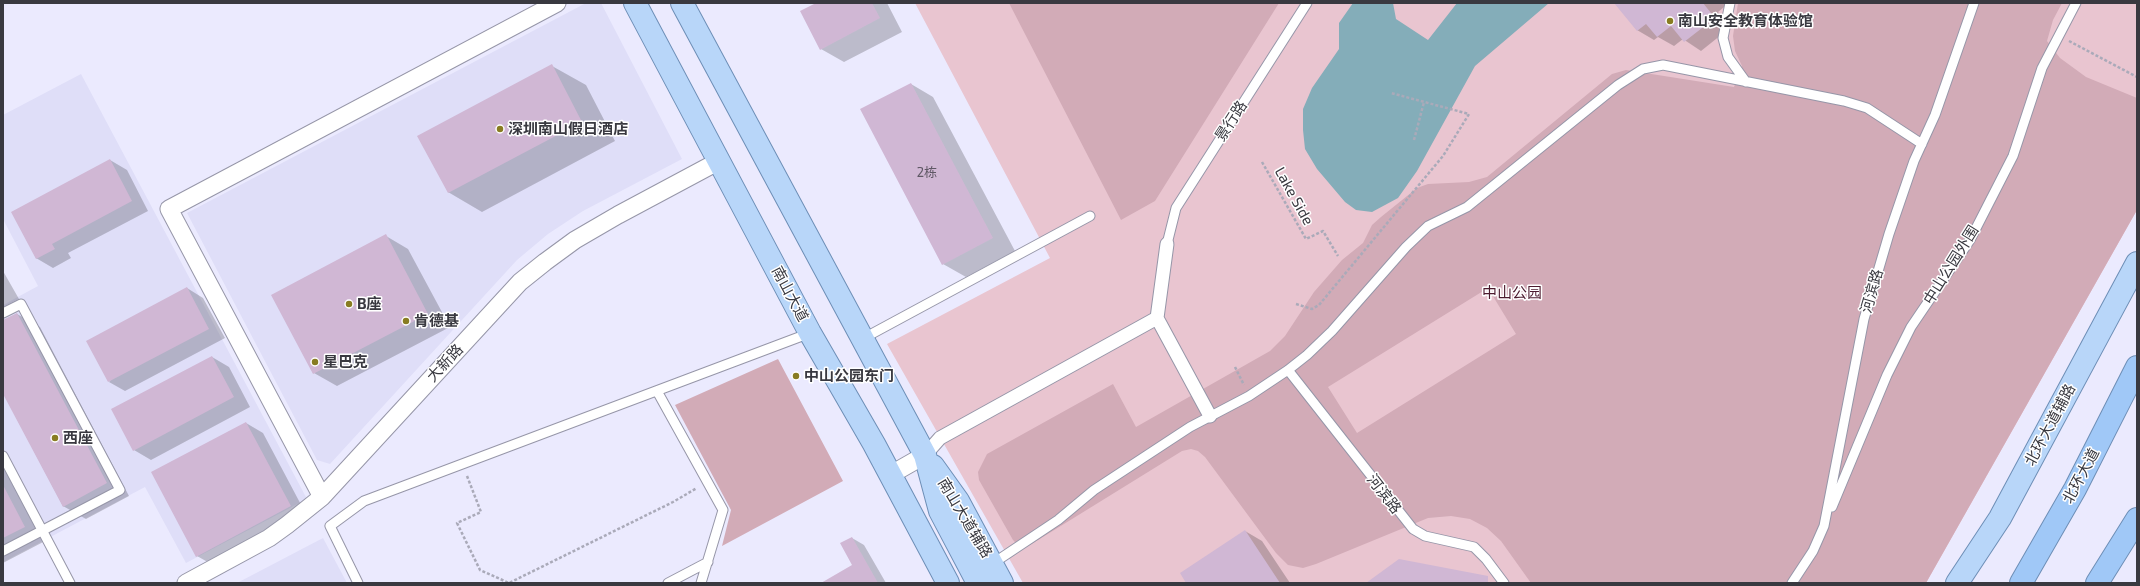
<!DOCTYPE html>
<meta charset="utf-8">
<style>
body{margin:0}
#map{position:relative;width:2140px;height:586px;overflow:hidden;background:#ebeafe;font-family:"Exo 2",sans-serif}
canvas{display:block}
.frame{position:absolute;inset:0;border:4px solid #393940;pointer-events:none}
</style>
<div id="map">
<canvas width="2140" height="586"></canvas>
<div class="frame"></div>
</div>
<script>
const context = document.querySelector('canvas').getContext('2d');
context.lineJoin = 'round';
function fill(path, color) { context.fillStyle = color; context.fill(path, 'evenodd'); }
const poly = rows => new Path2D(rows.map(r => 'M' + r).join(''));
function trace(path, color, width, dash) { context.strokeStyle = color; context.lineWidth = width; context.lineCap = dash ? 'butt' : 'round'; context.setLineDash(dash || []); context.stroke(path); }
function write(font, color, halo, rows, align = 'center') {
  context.font = font + ' "Exo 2","Noto Sans SC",sans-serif'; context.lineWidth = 3; context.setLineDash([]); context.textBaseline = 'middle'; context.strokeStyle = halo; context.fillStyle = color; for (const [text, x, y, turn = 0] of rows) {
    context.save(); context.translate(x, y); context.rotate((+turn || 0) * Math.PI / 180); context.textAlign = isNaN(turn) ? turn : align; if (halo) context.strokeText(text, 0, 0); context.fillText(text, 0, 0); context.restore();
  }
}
const built = poly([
 [586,3,601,3,682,159,583,211,548,234,517,260,330,464,317,460,187,213],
 [81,74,307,499,186,563,145,487,3,562,3,305,38,286,3,219,3,115],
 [323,538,347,583,237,583]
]);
const green = poly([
 [915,3,2137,3,2137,210,1926,583,1023,583,887,344,1050,258]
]);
const forest = poly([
 [1009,3,1279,3,1155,201,1121,220],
 [1738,3,2062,3,2053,20,2047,41,2060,58,2086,77,2137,98,2137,210,1926,583,1531,583,1501,541,1487,528,1470,519,1451,516,1428,518,1316,564,1303,568,1288,565,1276,553,1205,457,1198,451,1191,449,1182,451,1030,545,1024,547,1018,545,1013,540,979,480,978,472,987,454,1113,384,1136,427,1270,351,1285,336,1314,292,1342,260,1363,243,1372,225,1381,217,1417,188,1428,184,1469,182,1487,177,1612,74,1626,70,1734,87,1742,66,1735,51,1733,36],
 [1488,288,1516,334,1357,433,1328,387],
 [778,359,843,481,722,546,731,510,675,405]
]);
const water = poly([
 [1353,3,1393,3,1396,19,1428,40,1457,3,1549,3,1475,66,1417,171,1398,198,1372,212,1356,210,1345,202,1317,169,1305,149,1303,130,1303,109,1312,88,1339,49,1339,23]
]);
const shadow = poly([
 [818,3,887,3,902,32,844,62,821,49],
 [1616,3,1729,3,1718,12,1731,27,1701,51,1683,39,1674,46,1658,37,1654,40,1637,30],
 [552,66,586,85,615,141,482,212,448,192],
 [911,84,933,97,1015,251,966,277,943,264],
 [110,160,127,170,148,211,68,253,71,258,53,268,36,258],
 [386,236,408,249,450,327,337,386,314,373],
 [3,271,19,299,3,307],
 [187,288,203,298,225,338,125,391,109,382],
 [17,314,40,327,129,496,86,519,63,506,3,392,3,321],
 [212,357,229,367,250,407,151,460,134,450],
 [246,423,263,433,307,516,213,565,197,556],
 [3,457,47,540,3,563],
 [1245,531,1262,541,1290,583,1188,583],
 [852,538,864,545,886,583,838,583,854,565]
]);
const building = poly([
 [816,3,872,3,880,18,820,50,800,11],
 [1614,3,1703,3,1715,18,1684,42,1671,26,1657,37,1646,24,1637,31],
 [552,64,582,122,448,193,417,136],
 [911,83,993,238,942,265,860,109],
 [110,159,132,201,52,244,55,249,36,259,11,212],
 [386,234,428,314,313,374,271,295],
 [187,287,209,329,108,382,86,341],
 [17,313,107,483,63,507,3,394,3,320],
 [212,356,234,397,133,451,111,409],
 [246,422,291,506,196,557,151,472],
 [3,485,25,527,3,538],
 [1245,530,1280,583,1186,583,1180,573],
 [852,537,878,583,821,583,852,565,840,543],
 [1399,559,1488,576,1488,583,1366,583]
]);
const path = poly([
 [2069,41,2137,77],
 [1414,140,1424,102],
 [1262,162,1306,239,1323,231,1338,256],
 [1296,304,1312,309,1319,305,1443,156,1469,114,1391,93],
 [1235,367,1244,385],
 [467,476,481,512,457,523,480,570,509,583,673,502,697,488]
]);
const service = poly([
 [1730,3,1723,38,1728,57,1746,82],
 [1167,244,1176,208,1307,3],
 [3,313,21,304,120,490,3,551],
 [864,338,1090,216],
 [1288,370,1413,529,1425,536,1474,547,1486,559,1504,583],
 [657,391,723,510,701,583],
 [3,456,70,583],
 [1832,507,1887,375,1911,327,1970,240,2013,156,2042,68,2076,3],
 [992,564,1058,520,1094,490,1190,427,1249,396,1288,370,1307,355,1332,331,1406,247,1428,226,1467,207,1618,85,1643,69,1663,65,1844,101,1867,108,1922,144],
 [358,583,330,526,364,501,810,333],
 [668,583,708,562],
 [1792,583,1813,551,1824,526,1864,319,1889,234,1914,161,1935,115,1974,3]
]);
const pedestrian = poly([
 [1167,244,1157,318,1210,416],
 [925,455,940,438,1157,318]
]);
const minor = poly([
 [890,475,925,455],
 [322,497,169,209,557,3],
 [186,583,269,538,287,525,322,497,520,282,545,262,575,240,618,215,719,161]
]);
const primary = poly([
 [635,3,810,333,874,444,948,583],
 [682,3,925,455,940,511,978,583],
 [933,466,958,501,1002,583],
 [1957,583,2000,518,2137,263]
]);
const trunk = poly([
 [2021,583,2075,489,2137,367],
 [2097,583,2137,519]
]);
const markers = [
 [1670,21,4,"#887c21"],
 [500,129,4,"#887c21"],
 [349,304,4,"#887c21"],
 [406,321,4,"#887c21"],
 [315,362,4,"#887c21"],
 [796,376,4,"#887c21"],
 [55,438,4,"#887c21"]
];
const numberNames = [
 ["2栋",927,173]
];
const poiNames = [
 ["南山安全教育体验馆",1678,21],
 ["深圳南山假日酒店",508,129],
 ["B座",357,304],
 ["肯德基",414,321],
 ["星巴克",323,362],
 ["中山公园东门",804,376],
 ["西座",63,438]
];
const streetNames = [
 ["景行路",1231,121,-57],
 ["Lake Side",1294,196,61],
 ["中山公园外围",1951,265,-58],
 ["河滨路",1872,291,-74],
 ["南山大道",790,294,62],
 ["大新路",445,363,-47],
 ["北环大道辅路",2050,425,-62],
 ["北环大道",2081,476,-62],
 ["河滨路",1384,494,52],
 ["南山大道辅路",965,518,59]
];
const parkNames = [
 ["中山公园",1512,293]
];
fill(built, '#dfdef8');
fill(green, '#e9c5d0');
fill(forest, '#d2abb7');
fill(water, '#84adb9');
fill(shadow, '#0003');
fill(building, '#d0b7d4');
trace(service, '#9696a8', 11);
trace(pedestrian, '#9696a8', 15);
trace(minor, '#9696a8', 19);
trace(primary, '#6d8eb6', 24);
trace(trunk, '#6d8eb6', 24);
trace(path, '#aaaab9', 2.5, [3, 2]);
trace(service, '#fff', 9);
trace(pedestrian, '#fff', 13);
trace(minor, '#fff', 17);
trace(primary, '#b8d6f9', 22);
trace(trunk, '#a0c8f7', 22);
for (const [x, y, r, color] of markers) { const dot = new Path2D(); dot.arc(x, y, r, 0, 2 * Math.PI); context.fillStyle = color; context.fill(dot); trace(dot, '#fff', 1.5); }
write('13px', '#5f5865', null, numberNames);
write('bold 15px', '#393940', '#fff', poiNames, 'left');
write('15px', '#393940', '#fff', streetNames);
write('15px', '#4c1b2f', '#fff', parkNames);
</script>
